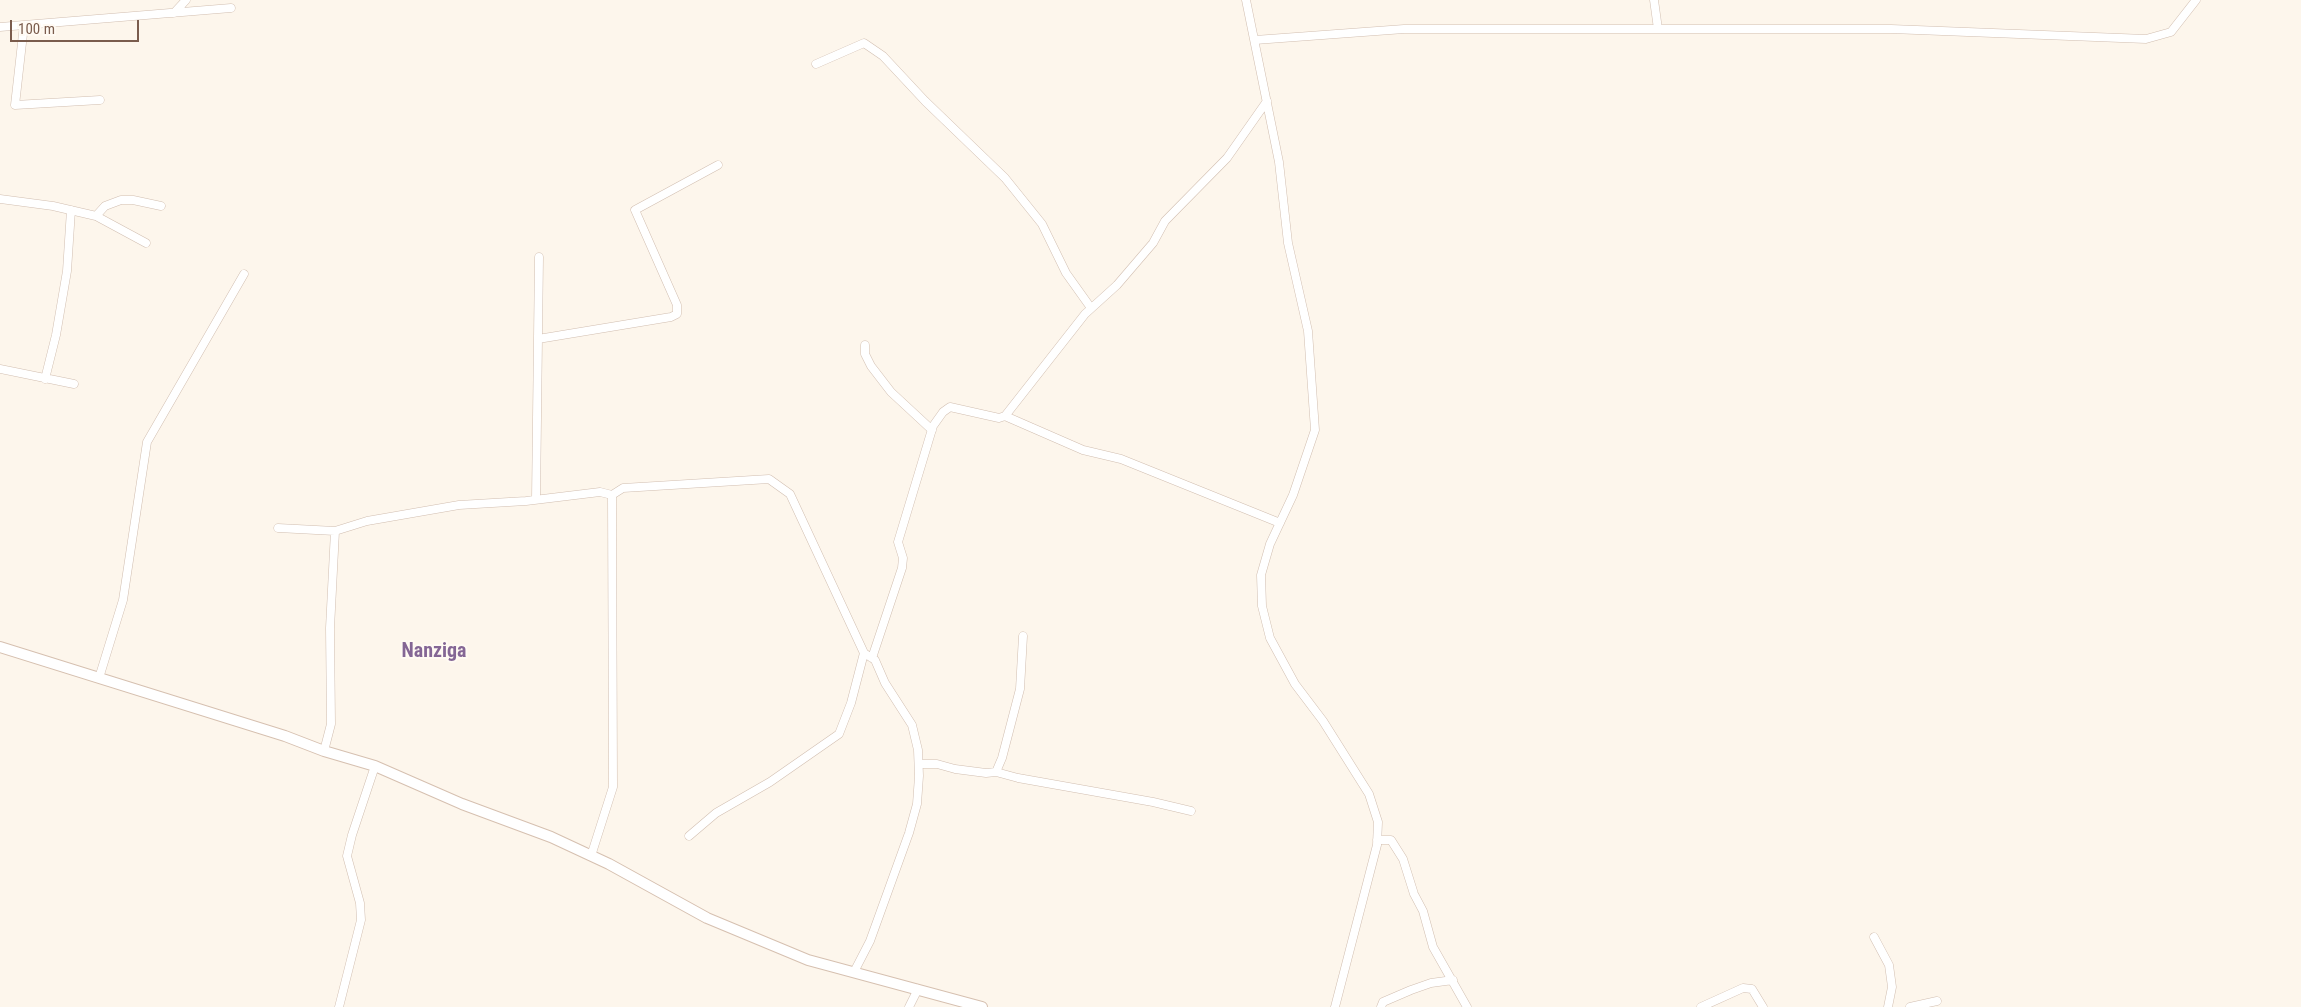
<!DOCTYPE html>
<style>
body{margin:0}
#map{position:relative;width:2301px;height:1007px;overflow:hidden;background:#fdf6ec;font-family:"Roboto Condensed",sans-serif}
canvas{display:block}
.scale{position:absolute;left:10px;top:20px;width:129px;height:22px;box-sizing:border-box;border:2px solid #7a5c4d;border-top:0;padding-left:6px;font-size:15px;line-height:18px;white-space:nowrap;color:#7a5c4d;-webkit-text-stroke:4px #fffaf3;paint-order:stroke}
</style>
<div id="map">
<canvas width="2301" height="1007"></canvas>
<div class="scale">100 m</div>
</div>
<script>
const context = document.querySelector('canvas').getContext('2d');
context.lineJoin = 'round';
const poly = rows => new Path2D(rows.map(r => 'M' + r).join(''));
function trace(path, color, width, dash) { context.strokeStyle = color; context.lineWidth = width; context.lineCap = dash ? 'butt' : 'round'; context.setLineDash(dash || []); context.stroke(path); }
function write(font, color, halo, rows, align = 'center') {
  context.font = font + ' "Roboto Condensed",sans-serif'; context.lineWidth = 4; context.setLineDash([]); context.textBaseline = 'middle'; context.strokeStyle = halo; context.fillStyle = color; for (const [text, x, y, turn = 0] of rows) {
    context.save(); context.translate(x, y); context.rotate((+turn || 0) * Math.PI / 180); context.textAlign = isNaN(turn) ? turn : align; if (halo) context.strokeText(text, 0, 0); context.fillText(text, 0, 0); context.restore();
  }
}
const street = poly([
 [1246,0,1279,162,1288,243,1308,331,1315,430,1293,495,1270,544,1261,575,1262,606,1270,638,1295,684,1323,721,1369,794,1378,822,1377,845,1335,1007],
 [1654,0,1658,29],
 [174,13,186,0],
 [24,25,231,8],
 [0,27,24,25,15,105,100,100],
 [1255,40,1404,29,1891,29,2146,39,2171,32,2196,0],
 [816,64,864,43,883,56,925,101,1005,178,1042,224,1066,273,1091,308],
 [0,199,53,206,96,216,146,243],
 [96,216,105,206,121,200,133,200,161,206],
 [538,339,671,317,677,314,677,305,635,210,718,165],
 [865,345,865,354,871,366,891,392,932,430],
 [0,369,74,384],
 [45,379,56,335,67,271,71,210],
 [1005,416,1083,450,1121,459,1280,523],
 [536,499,539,257],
 [278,528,335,531],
 [872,658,902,568,903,558,898,542,933,426,943,412,950,407,999,418,1005,416,1085,314,1117,285,1153,243,1165,221,1227,158,1267,101],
 [99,678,123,600,147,442,244,274],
 [324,751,331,724,330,628,335,531,367,521,459,505,526,501,600,492,612,495,623,488,769,479,790,494,864,653,875,660,885,683,912,725,918,750,919,776,917,804,909,833,870,941,854,972],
 [919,764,937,764,955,769,986,773,996,772,1002,758,1020,689,1023,636],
 [996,772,1018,778,1153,802,1191,811],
 [689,836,716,813,770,782,839,734,851,703,864,653],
 [1377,840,1391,840,1403,859,1414,894,1423,911,1433,947,1467,1007],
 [591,856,613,787,612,495],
 [1874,937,1889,965,1892,987,1888,1007],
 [339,1007,361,920,360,903,347,856,352,835,375,766],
 [909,1007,918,989],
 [1381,1007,1383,1002,1411,990,1431,983,1453,980],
 [1701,1007,1743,988,1752,989,1763,1007],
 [1910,1007,1937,1001]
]);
const secondary = poly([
 [0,647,285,736,324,751,375,766,462,804,551,837,609,864,707,918,808,960,982,1007]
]);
const quarterNames = [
 ["Nanziga",434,652]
];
trace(street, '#d1beb0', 9);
trace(secondary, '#d6c0b0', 12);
trace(street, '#fff', 8);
trace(secondary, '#fff', 10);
write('bold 20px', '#846695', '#fffaf3', quarterNames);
</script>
